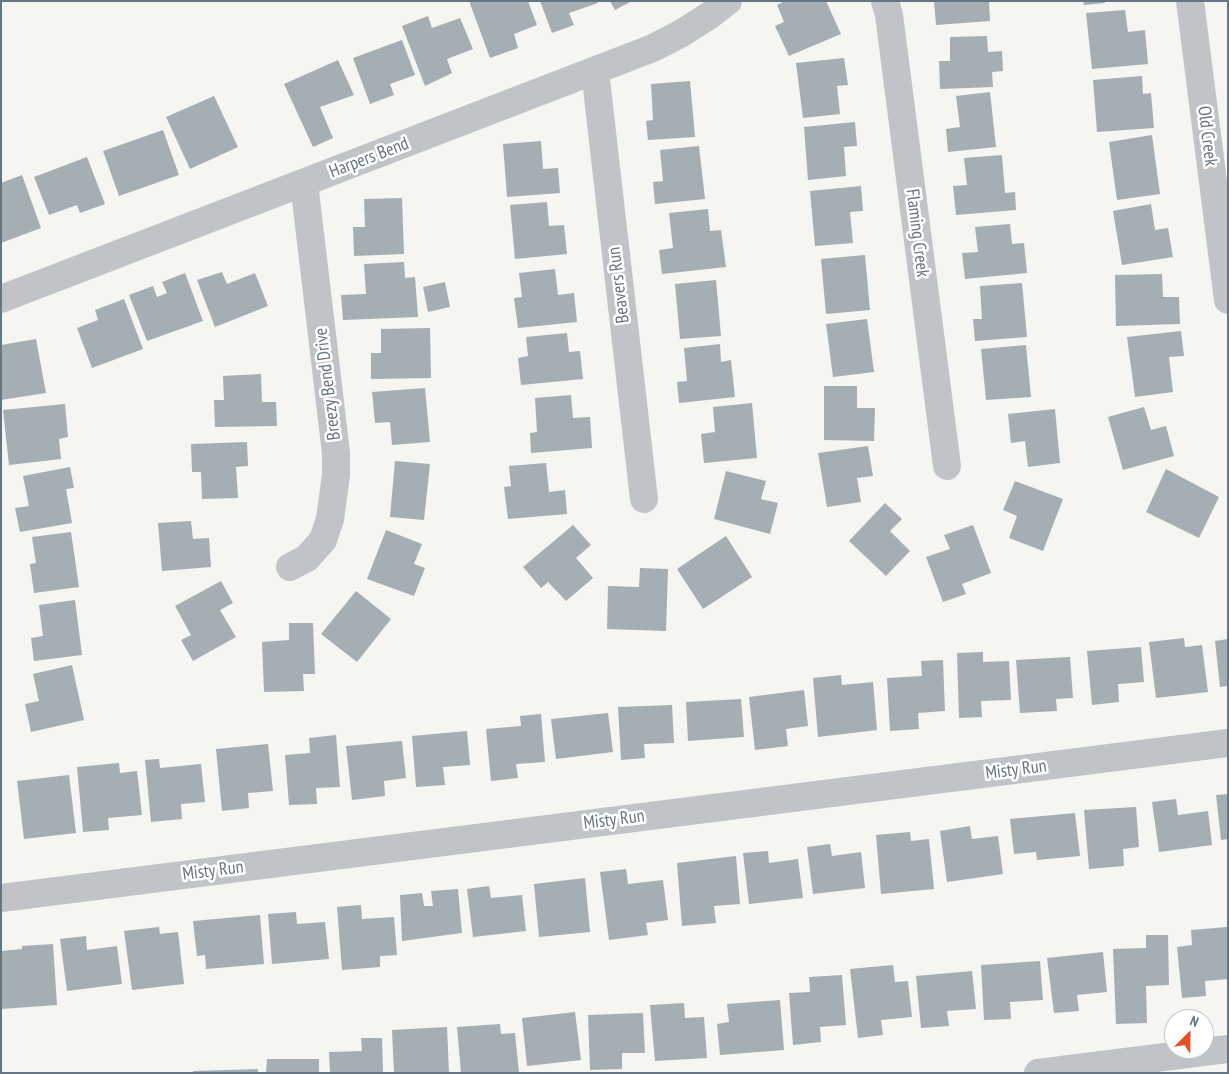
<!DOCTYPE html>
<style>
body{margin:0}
#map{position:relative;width:1229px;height:1074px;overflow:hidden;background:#f5f5f2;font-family:"PT Sans Narrow",sans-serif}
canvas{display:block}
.frame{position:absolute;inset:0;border:2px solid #647583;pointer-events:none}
.north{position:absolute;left:1164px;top:1009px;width:50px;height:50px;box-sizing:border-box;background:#fff;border:1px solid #c1c8cd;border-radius:50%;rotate:23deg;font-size:14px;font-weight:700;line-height:20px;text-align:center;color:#647583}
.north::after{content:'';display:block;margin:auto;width:18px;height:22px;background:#e44f23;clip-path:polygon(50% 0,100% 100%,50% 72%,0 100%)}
</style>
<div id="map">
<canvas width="1229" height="1074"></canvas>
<div class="frame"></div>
<div class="north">N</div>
</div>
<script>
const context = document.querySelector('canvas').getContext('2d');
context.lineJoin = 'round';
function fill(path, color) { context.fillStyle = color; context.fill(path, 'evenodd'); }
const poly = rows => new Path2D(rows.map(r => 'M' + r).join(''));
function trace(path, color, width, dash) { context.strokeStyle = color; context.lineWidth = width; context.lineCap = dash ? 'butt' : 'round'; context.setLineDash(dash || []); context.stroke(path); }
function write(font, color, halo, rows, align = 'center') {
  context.font = font + ' "PT Sans Narrow",sans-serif'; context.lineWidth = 5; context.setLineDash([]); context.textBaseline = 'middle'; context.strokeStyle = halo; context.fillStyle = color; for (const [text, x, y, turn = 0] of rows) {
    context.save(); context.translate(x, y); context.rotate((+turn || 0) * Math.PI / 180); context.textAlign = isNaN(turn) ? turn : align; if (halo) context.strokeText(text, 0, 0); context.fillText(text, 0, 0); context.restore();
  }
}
const building = poly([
 [469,1,528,1,537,25,514,34,518,48,490,58],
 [540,1,597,1,598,3,569,13,574,25,552,33],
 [610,1,632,1,615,10],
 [785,1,826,1,841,34,789,56,775,26,784,22,777,5],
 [934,1,989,1,990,21,936,25],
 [1083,1,1105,1,1105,3,1084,5],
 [1125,10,1128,32,1145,30,1148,64,1092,69,1086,13],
 [428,16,432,28,460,18,473,49,447,59,452,73,425,86,402,26],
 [987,36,988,52,1002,51,1003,71,992,72,993,87,940,89,939,61,950,61,950,37],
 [402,40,415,75,390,84,394,95,370,104,353,58],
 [844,58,848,85,837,86,840,114,803,118,796,63],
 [338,60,354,95,320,107,333,138,313,147,284,84],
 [1142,76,1143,94,1151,93,1154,128,1097,132,1093,80],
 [690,81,695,137,648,140,646,121,653,120,651,84],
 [990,92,996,147,948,152,946,129,960,127,956,96],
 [214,96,238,147,190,169,166,117],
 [855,122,857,146,844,147,846,176,808,180,804,127],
 [163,130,179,175,119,196,103,151],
 [1152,135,1160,194,1117,200,1109,142],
 [541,141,543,169,558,168,560,193,507,197,503,144],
 [699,146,705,199,655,204,653,182,663,181,660,150],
 [1002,155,1005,193,1015,192,1016,210,956,215,953,186,967,185,964,158],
 [87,157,105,204,80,213,77,205,49,215,34,177],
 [22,175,41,228,1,243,1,183],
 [861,186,863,211,850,212,853,243,815,246,810,191],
 [402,198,404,254,354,256,353,227,365,227,364,199],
 [547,202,549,226,564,225,567,254,515,259,510,205],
 [1151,204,1155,230,1168,228,1173,257,1122,265,1113,211],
 [708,209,710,231,721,230,726,267,662,274,659,250,673,248,669,213],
 [1010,224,1012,244,1024,243,1027,273,965,279,962,253,978,252,975,227],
 [865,255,870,310,826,314,821,259],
 [404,262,405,278,415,277,418,317,343,320,341,295,366,294,364,264],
 [555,269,558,295,574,293,577,322,518,328,514,298,522,297,519,273],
 [222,272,227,284,255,273,268,306,215,327,197,280],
 [185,273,203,321,147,341,129,295,153,286,157,297,167,293,162,282],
 [1162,274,1163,297,1179,297,1180,324,1116,326,1115,275],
 [716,280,721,336,680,339,675,284],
 [445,282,450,307,428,312,423,287],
 [1022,283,1027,337,975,341,973,319,982,319,980,286],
 [124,299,143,349,92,368,77,328,98,320,95,310],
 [867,319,874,372,833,377,826,324],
 [430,328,431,378,371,379,371,353,381,353,381,329],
 [1181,331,1184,356,1169,357,1173,392,1135,397,1127,337],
 [567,333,569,352,580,351,583,379,521,385,518,358,528,356,526,337],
 [36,339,46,393,1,400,1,345],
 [720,344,721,362,731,360,735,397,679,403,677,382,687,381,684,348],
 [1026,345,1031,397,986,400,981,349],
 [261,374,262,402,276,402,277,426,215,427,214,400,224,400,223,376],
 [824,386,857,386,857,408,875,408,874,441,824,440],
 [425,388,430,442,392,445,390,422,375,423,372,392],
 [571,395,573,418,590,417,592,448,531,453,530,433,537,432,535,398],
 [752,403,757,458,704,463,701,434,715,432,713,407],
 [65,404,68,437,59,439,61,459,9,465,3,410],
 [1144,407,1151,430,1166,426,1174,456,1123,470,1108,417],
 [1055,409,1060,463,1028,467,1025,441,1011,443,1008,414],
 [247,442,248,466,236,467,238,498,202,499,201,472,192,472,191,444],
 [868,446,873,476,857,478,861,502,827,507,818,453],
 [395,461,430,464,424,520,390,517],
 [546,463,549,492,565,490,567,514,508,519,504,487,511,486,509,466],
 [70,467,74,488,66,489,72,523,20,532,15,508,29,506,23,476],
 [1166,469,1219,497,1199,538,1146,512],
 [726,471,766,481,761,499,778,503,770,534,714,519],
 [1015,481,1063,499,1043,551,1009,538,1017,516,1003,510],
 [885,503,902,519,890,531,910,551,886,576,849,541],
 [191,521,193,539,209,538,211,567,162,571,158,523],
 [573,525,591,545,576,558,593,578,566,601,548,582,541,588,523,567],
 [973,525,991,573,962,584,966,594,943,602,926,557,950,549,944,535],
 [386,530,422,544,414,564,425,568,414,596,367,579],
 [71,532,79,587,34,593,30,564,36,563,32,537],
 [726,536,752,577,703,609,677,569],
 [640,568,668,569,666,631,607,629,608,586,639,587],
 [221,581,233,603,220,610,236,637,193,661,181,640,191,635,175,606],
 [356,591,391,619,357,662,321,634],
 [75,600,82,655,34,661,31,638,43,636,39,605],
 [289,623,313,623,315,674,303,674,304,691,264,692,262,642,289,640],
 [1184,638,1185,647,1202,645,1208,692,1156,698,1149,642],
 [1228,639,1228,686,1220,687,1215,641],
 [1141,647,1144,682,1118,684,1119,702,1092,705,1087,651],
 [983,652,983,662,1009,661,1011,700,981,701,982,717,959,718,957,653],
 [1070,657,1073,698,1056,699,1057,711,1020,713,1016,660],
 [943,660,945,711,918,713,919,729,890,731,887,678,922,676,921,661],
 [72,665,84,720,31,732,25,704,39,701,33,674],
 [841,675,842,685,873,682,877,730,818,737,813,678],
 [804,690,808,726,786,729,788,746,755,750,749,697],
 [741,699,744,737,688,741,686,702],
 [672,705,674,743,644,744,645,758,621,760,618,707],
 [608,713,613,752,556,759,551,719],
 [541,714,545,762,516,764,518,778,491,781,486,729,521,726,520,716],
 [467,731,470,765,443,767,445,785,416,787,412,736],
 [336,735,340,787,316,788,317,804,289,805,285,755,310,753,309,738],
 [402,741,406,778,384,781,385,796,352,800,346,746],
 [268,744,273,791,248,793,249,808,222,811,216,749],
 [159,759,160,768,201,764,205,802,181,804,182,819,151,822,145,760],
 [119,763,120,773,137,771,142,815,108,818,109,830,83,832,77,767],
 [69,775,76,833,24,839,17,781],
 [1228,794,1228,839,1221,840,1216,795],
 [1176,799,1178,815,1208,811,1212,845,1159,852,1152,802],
 [1136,807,1139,847,1123,849,1124,866,1089,869,1084,810],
 [1075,813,1080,856,1037,860,1036,852,1014,854,1010,819],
 [970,826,972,839,998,836,1003,874,947,882,940,831],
 [910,832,911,841,929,839,934,889,881,894,876,835],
 [830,844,832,856,861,852,865,888,813,894,807,847],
 [768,851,769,863,798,859,803,898,749,904,743,853],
 [736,856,740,904,714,906,716,923,682,926,677,863],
 [626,869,628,884,663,880,668,920,646,923,648,935,609,940,600,872],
 [585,878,590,932,539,937,534,884],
 [489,886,491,898,522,895,526,931,473,937,467,889],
 [458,889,462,933,402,941,400,895,422,893,424,906,433,906,431,891],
 [361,905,362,919,394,917,397,955,380,956,380,967,342,970,337,907],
 [296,912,297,924,325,922,329,959,272,964,268,914],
 [260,915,264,964,206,969,205,955,197,956,193,921],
 [159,927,160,934,178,932,184,984,132,990,124,931],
 [1227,927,1228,979,1205,981,1206,996,1182,998,1177,947,1192,945,1191,930],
 [1146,935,1168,935,1169,985,1146,986,1147,1023,1116,1024,1113,949,1146,948],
 [86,936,87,950,117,946,122,984,67,991,60,939],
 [53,944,57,1005,1,1009,1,951,22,949,22,946],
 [1103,952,1107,992,1077,995,1079,1011,1054,1013,1047,958],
 [1040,961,1043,1000,1010,1002,1011,1019,984,1020,981,965],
 [893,965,895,982,908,981,912,1017,881,1020,883,1035,858,1038,850,969],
 [972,971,976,1009,947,1011,949,1026,921,1028,916,976],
 [842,975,846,1025,820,1027,821,1042,793,1045,789,993,810,992,809,977],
 [780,1000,784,1050,720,1055,717,1024,729,1022,727,1004],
 [684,1003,685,1018,704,1017,707,1058,655,1061,650,1005],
 [575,1012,581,1060,527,1066,522,1018],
 [643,1013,645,1053,622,1053,622,1069,590,1070,588,1015],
 [500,1024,501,1034,515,1033,519,1073,461,1073,457,1027],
 [447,1027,449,1073,394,1073,392,1030],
 [361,1038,382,1038,383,1073,330,1073,329,1052,362,1051],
 [267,1059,319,1059,319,1073,266,1073],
 [258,1069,258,1073,193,1073,193,1071]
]);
const minor = poly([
 [885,1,889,15,947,466],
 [1190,1,1228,300],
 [595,71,644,499],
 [1,299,653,48,682,33,710,15,728,1],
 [290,567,307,558,323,540,330,519,336,475,336,453,304,183],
 [1,898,1228,743],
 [1038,1073,1228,1049]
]);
const streetNames = [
 ["Old Creek",1207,136,83],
 ["Harpers Bend",369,158,-21],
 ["Flaming Creek",917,233,83],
 ["Beavers Run",619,285,-97],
 ["Breezy Bend Drive",328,384,-97],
 ["Misty Run",1016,770,-7],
 ["Misty Run",614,820,-7],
 ["Misty Run",213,871,-7]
];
fill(building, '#a5aeb3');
trace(minor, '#c0c4c7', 28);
write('18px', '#647583', '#fff', streetNames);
</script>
